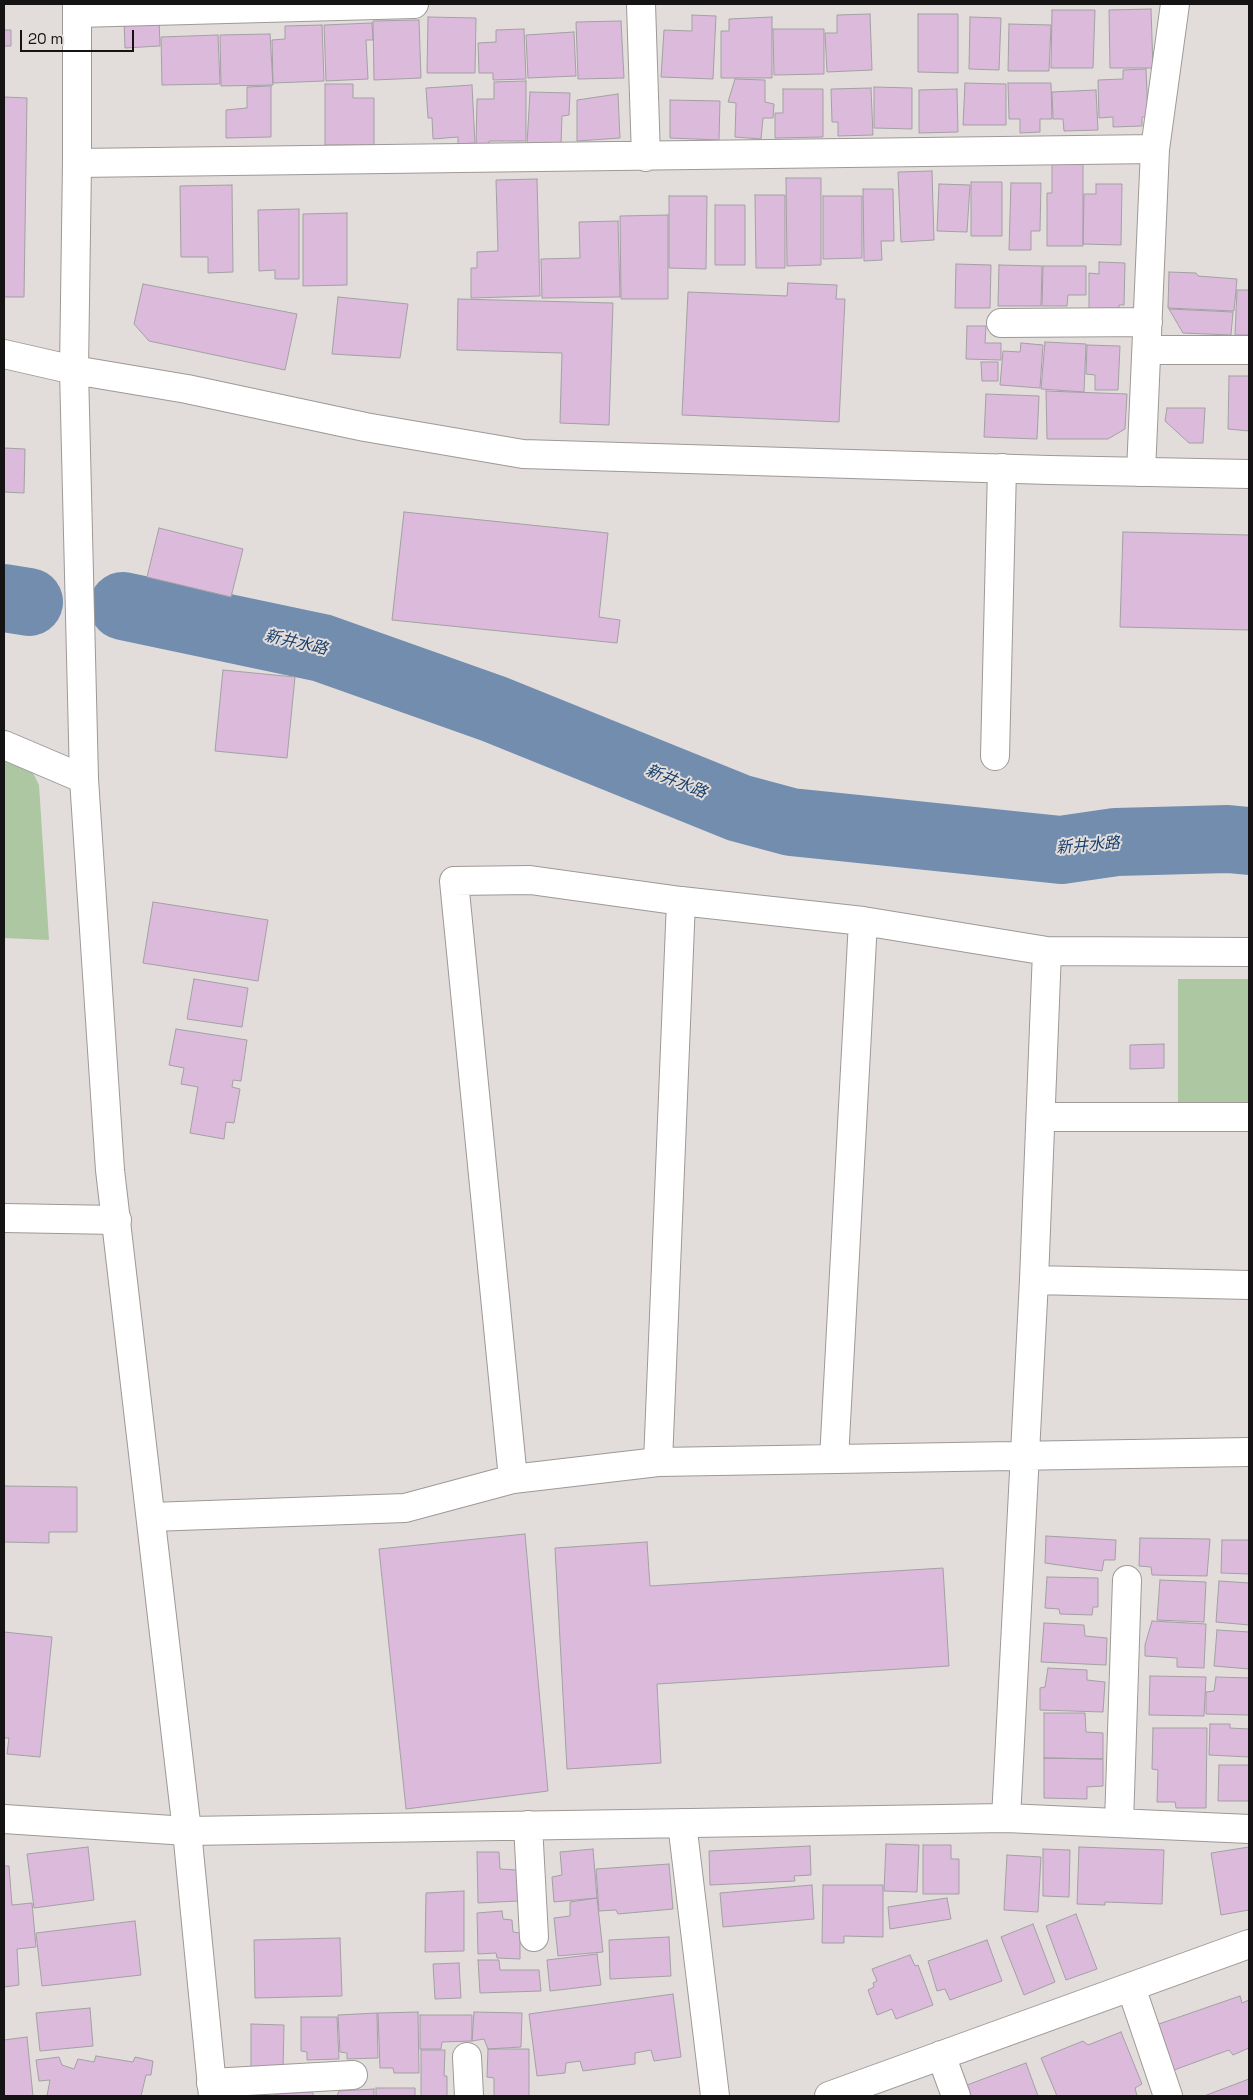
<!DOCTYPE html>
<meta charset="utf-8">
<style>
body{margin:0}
#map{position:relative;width:1253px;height:2100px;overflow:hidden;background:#e2dddb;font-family:"Space Grotesk",sans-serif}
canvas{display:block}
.frame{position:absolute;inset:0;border:5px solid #151313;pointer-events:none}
.scale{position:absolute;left:20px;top:30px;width:114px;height:22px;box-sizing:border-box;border:2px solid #151313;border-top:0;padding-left:6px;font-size:15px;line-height:18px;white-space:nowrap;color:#151313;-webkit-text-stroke:4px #e2dddb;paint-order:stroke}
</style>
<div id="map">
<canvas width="1253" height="2100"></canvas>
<div class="frame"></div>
<div class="scale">20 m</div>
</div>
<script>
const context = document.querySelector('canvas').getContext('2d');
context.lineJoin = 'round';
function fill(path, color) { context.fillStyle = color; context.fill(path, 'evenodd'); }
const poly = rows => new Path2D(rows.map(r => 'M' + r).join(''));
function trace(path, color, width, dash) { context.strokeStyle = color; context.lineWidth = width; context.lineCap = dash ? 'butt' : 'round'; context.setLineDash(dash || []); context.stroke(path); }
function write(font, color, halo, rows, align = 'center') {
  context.font = font + ' "Space Grotesk","Noto Sans JP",sans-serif'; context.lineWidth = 4; context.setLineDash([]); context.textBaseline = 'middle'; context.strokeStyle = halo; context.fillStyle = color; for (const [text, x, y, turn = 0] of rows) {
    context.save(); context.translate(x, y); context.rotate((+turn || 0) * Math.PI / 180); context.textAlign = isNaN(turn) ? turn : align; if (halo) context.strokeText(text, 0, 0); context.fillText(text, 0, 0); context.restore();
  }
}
const green = poly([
 [4,761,33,773,39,785,49,940,4,938],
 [1178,979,1249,979,1249,1102,1178,1102]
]);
const river = poly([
 [4,598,29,602],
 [123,606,322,648,494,709,739,808,791,822,1061,850,1116,842,1228,839,1249,841]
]);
const building = poly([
 [1151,9,1153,68,1110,68,1109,10,1151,9],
 [1052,10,1095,10,1093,68,1051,68,1052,10],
 [870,14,872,70,827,72,825,33,837,33,837,15,870,14],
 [918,14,958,14,958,73,918,72,918,14],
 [692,15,716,16,713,79,661,77,664,30,692,31,692,15],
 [428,17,476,18,475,73,427,73,428,17],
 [772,17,772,78,721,78,721,31,729,31,729,19,772,17],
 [970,17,1001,18,999,70,969,69,970,17],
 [159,19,160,46,125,48,124,21,159,19],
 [419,20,421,78,374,80,373,21,419,20],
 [621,21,624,78,578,79,576,22,621,21],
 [372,23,373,40,366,40,368,79,326,81,324,25,372,23],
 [1009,24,1051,25,1049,71,1008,71,1009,24],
 [322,25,324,81,273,83,272,40,285,39,285,26,322,25],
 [524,29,526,79,493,80,493,73,479,73,478,43,496,42,496,30,524,29],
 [773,29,824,29,824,74,774,75,773,29],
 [4,30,11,30,11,46,4,46,4,30],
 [574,32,576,76,528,78,526,35,574,32],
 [270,34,273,85,221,86,220,35,270,34],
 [218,35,220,84,162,85,161,37,218,35],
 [1146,69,1148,117,1142,117,1142,126,1113,127,1113,117,1099,118,1098,80,1123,79,1123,70,1146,69],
 [735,79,765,80,765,102,774,104,773,118,763,118,761,139,735,137,736,103,728,102,735,79],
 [526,81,526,141,489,141,489,147,476,147,477,99,494,99,494,82,526,81],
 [965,83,1006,84,1006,125,963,125,965,83],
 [1008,83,1051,83,1052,119,1040,119,1040,132,1020,133,1020,119,1009,119,1008,83],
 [325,84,353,84,353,98,374,98,374,145,325,145,325,84],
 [472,85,475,143,458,144,458,137,433,139,432,118,428,118,426,88,472,85],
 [271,86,271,137,226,138,226,110,247,108,247,87,271,86],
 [874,87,912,88,912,129,874,128,874,87],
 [871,88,873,135,838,136,838,122,832,122,831,89,871,88],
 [783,89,823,89,823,137,775,138,775,113,783,113,783,89],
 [957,89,958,132,919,133,919,90,957,89],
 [1096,90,1098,130,1064,131,1063,119,1053,119,1052,92,1096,90],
 [530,92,570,93,569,115,562,116,561,144,527,144,530,92],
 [618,94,620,138,577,141,577,100,618,94],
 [4,97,27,98,24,297,4,297,4,97],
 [670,100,720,101,719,140,670,138,670,100],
 [1052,162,1083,162,1083,246,1047,246,1047,193,1052,193,1052,162],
 [932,171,934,240,901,242,898,172,932,171],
 [786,178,821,178,821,265,787,266,786,178],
 [537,179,540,296,471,298,471,268,477,268,477,252,498,251,496,180,537,179],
 [971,182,1002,182,1002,236,971,236,971,182],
 [1011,183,1041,183,1040,231,1031,231,1031,250,1009,250,1011,183],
 [939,184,970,185,967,232,937,231,939,184],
 [1096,184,1122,184,1121,245,1083,244,1084,194,1096,194,1096,184],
 [232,185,233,272,208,273,208,257,181,257,180,186,232,185],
 [863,189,893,189,894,241,881,241,882,260,864,261,863,189],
 [755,195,785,195,785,268,756,268,755,195],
 [669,196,707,196,706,269,669,268,669,196],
 [823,196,862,196,862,258,823,259,823,196],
 [715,205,745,205,745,265,715,265,715,205],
 [299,209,299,279,275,279,275,270,259,271,258,210,299,209],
 [347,213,347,285,303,286,303,214,347,213],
 [668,215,668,299,621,299,620,216,668,215],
 [618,221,620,297,542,298,541,259,580,258,579,222,618,221],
 [1099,262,1125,263,1124,305,1119,305,1119,310,1089,310,1089,273,1099,274,1099,262],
 [956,264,991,265,990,308,955,308,956,264],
 [999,265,1042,266,1041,306,998,306,999,265],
 [1043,266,1086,266,1086,295,1068,295,1067,306,1042,306,1043,266],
 [1169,272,1196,273,1198,276,1237,279,1234,311,1168,308,1169,272],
 [788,283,837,285,836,299,845,299,839,422,682,415,688,292,787,296,788,283],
 [143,284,297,314,285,370,149,341,134,324,143,284],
 [1237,290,1249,290,1249,335,1235,335,1237,290],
 [338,297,408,304,400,358,332,354,338,297],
 [458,299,613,303,609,425,560,423,562,353,457,350,458,299],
 [1169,309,1233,312,1231,335,1183,333,1169,309],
 [967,326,986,326,985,343,1001,343,1001,360,966,359,967,326],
 [1045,342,1086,344,1084,392,1041,389,1045,342],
 [1021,343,1043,345,1040,388,1000,385,1003,351,1020,352,1021,343],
 [1087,345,1120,346,1118,390,1095,390,1095,375,1086,374,1087,345],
 [981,362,998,362,998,381,982,381,981,362],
 [1229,376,1249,376,1249,431,1228,429,1229,376],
 [1046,391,1127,394,1125,429,1108,439,1047,439,1046,391],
 [986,394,1039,396,1037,439,984,437,986,394],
 [1167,408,1205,408,1203,443,1189,443,1165,421,1167,408],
 [4,448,25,449,24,493,4,492,4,448],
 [404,512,608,533,599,617,620,620,617,643,392,620,404,512],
 [159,528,243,549,231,597,147,577,159,528],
 [1123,532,1249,535,1249,630,1120,627,1123,532],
 [223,670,295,677,287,758,215,751,223,670],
 [153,902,268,920,258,981,143,963,153,902],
 [194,979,248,988,242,1027,187,1019,194,979],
 [176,1029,247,1040,241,1081,233,1080,232,1087,240,1089,234,1123,226,1122,224,1139,190,1133,198,1087,181,1084,184,1068,169,1065,176,1029],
 [1164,1044,1164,1068,1130,1069,1130,1045,1164,1044],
 [4,1486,77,1487,77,1532,49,1532,49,1543,4,1542,4,1486],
 [525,1534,548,1791,406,1809,379,1549,525,1534],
 [1046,1536,1116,1540,1115,1560,1104,1560,1102,1571,1045,1563,1046,1536],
 [1140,1538,1210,1539,1207,1576,1152,1575,1151,1567,1139,1566,1140,1538],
 [1222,1540,1249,1540,1249,1574,1221,1573,1222,1540],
 [647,1542,650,1586,943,1568,949,1666,657,1684,661,1763,567,1769,555,1548,647,1542],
 [1047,1577,1098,1578,1098,1607,1093,1607,1092,1615,1060,1614,1059,1609,1045,1608,1047,1577],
 [1160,1580,1206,1582,1204,1622,1157,1620,1160,1580],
 [1219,1581,1249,1583,1249,1625,1216,1622,1219,1581],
 [1152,1621,1206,1624,1204,1668,1177,1667,1177,1658,1145,1656,1145,1645,1152,1621],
 [1044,1623,1084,1625,1085,1636,1107,1638,1106,1665,1041,1662,1044,1623],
 [1217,1630,1249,1632,1249,1669,1214,1666,1217,1630],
 [4,1632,52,1637,40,1757,7,1754,9,1738,4,1738,4,1632],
 [1048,1668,1087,1670,1087,1680,1105,1682,1103,1712,1040,1710,1040,1688,1045,1687,1048,1668],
 [1150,1676,1206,1677,1204,1716,1149,1715,1150,1676],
 [1216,1677,1249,1678,1249,1715,1206,1714,1206,1692,1214,1691,1216,1677],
 [1044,1713,1085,1713,1086,1732,1103,1733,1103,1759,1044,1758,1044,1713],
 [1210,1724,1230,1724,1230,1728,1249,1729,1249,1757,1209,1755,1210,1724],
 [1153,1728,1207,1728,1206,1808,1176,1808,1175,1802,1157,1802,1158,1770,1152,1769,1153,1728],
 [1044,1758,1103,1759,1103,1786,1087,1787,1087,1799,1044,1798,1044,1758],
 [1219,1765,1249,1765,1249,1801,1218,1801,1219,1765],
 [886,1844,919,1845,917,1892,884,1891,886,1844],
 [923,1845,951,1845,951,1859,959,1859,959,1894,923,1894,923,1845],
 [810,1846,811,1875,794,1876,795,1881,710,1885,709,1851,810,1846],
 [88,1847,94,1900,34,1908,27,1854,88,1847],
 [1079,1847,1164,1850,1162,1904,1105,1902,1105,1905,1077,1904,1079,1847],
 [1249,1847,1249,1910,1221,1915,1211,1853,1249,1847],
 [593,1849,597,1898,554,1902,552,1877,562,1875,560,1852,593,1849],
 [1043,1849,1070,1850,1069,1897,1043,1896,1043,1849],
 [477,1852,499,1852,500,1869,517,1870,518,1901,478,1903,477,1852],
 [1007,1855,1041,1857,1038,1912,1004,1910,1007,1855],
 [669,1864,673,1909,618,1914,616,1910,599,1911,596,1869,669,1864],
 [4,1866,9,1866,12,1905,32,1903,36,1947,17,1949,19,1985,4,1987,4,1866],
 [812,1885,814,1919,723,1927,720,1893,812,1885],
 [823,1885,883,1885,883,1937,844,1936,844,1943,822,1943,823,1885],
 [464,1891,464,1951,425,1952,426,1893,464,1891],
 [597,1898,603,1952,558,1956,554,1918,570,1916,570,1902,597,1898],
 [947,1898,951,1919,890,1929,888,1907,947,1898],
 [502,1911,503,1919,512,1920,513,1932,520,1933,520,1959,497,1958,496,1953,478,1954,477,1913,502,1911],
 [1076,1914,1097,1969,1066,1980,1046,1926,1076,1914],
 [135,1921,141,1975,42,1986,36,1933,135,1921],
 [1033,1924,1055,1982,1024,1995,1001,1937,1033,1924],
 [669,1937,671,1976,610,1979,609,1940,669,1937],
 [340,1938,342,1996,255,1998,254,1940,340,1938],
 [987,1940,1002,1981,950,2000,945,1989,937,1991,928,1961,987,1940],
 [597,1954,601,1985,550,1991,547,1960,597,1954],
 [910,1955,915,1966,918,1965,933,2005,896,2019,892,2009,877,2015,868,1990,874,1987,873,1983,877,1981,872,1969,910,1955],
 [478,1960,499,1960,500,1970,539,1970,541,1991,480,1993,478,1960],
 [459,1963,461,1998,435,1999,433,1964,459,1963],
 [673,1994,681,2057,654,2061,651,2050,635,2053,635,2064,583,2071,580,2061,566,2063,565,2073,537,2076,529,2014,673,1994],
 [1240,1996,1242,2003,1249,2000,1249,2048,1233,2055,1229,2050,1174,2070,1156,2025,1240,1996],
 [90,2008,93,2046,40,2051,36,2013,90,2008],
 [418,2012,419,2073,394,2073,393,2068,380,2068,378,2013,418,2012],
 [474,2012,522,2013,521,2047,488,2049,484,2039,472,2041,474,2012],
 [377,2013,378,2058,347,2059,347,2053,340,2052,338,2015,377,2013],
 [420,2015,472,2015,472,2041,442,2042,441,2049,420,2049,420,2015],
 [301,2017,337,2017,339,2059,307,2060,307,2052,301,2051,301,2017],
 [251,2024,284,2025,283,2071,251,2071,251,2024],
 [1121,2032,1142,2084,1135,2088,1137,2096,1057,2096,1041,2058,1083,2041,1088,2045,1121,2032],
 [27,2037,33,2096,4,2096,4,2040,27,2037],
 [488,2049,529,2049,529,2096,494,2096,494,2078,487,2077,488,2049],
 [421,2050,445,2050,444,2076,447,2076,447,2096,421,2096,421,2050],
 [96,2056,133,2062,135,2057,153,2061,151,2075,146,2075,141,2096,47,2096,50,2080,39,2081,36,2060,59,2057,62,2065,74,2069,78,2059,94,2062,96,2056],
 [1026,2063,1038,2096,971,2096,967,2085,1026,2063],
 [1249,2079,1249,2096,1204,2096,1249,2079],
 [376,2088,415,2088,415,2096,376,2096,376,2088],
 [374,2089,374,2096,275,2096,275,2094,312,2092,314,2096,337,2096,339,2091,374,2089]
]);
const street = poly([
 [641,4,646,157],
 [77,13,414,4],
 [77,163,1155,149],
 [1001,323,1148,322],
 [1147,350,1249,350],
 [1141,472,1155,149,1175,4],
 [4,745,84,779],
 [995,756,1002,468],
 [1042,1117,1249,1117],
 [4,1218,117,1220],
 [1034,1280,1249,1285],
 [834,1459,863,921],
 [658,1462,681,901],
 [513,1479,658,1462,1249,1452],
 [151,1517,405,1508,513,1479,454,881,530,880,681,901,863,921,1047,951,1249,952],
 [1006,1818,1034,1280,1047,951],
 [4,1819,187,1831,1006,1818,1249,1829],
 [682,1823,715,2096],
 [1119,1823,1127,1580],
 [528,1825,534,1937],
 [1131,1987,1168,2096],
 [941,2055,956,2096],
 [467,2057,469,2096],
 [211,2083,353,2075],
 [829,2096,1249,1944]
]);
const secondary = poly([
 [77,4,77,163,74,370,84,779,110,1170,187,1831,213,2096],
 [4,354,74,370,187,389,365,427,523,454,1049,470,1249,474]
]);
const waterNames = [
 ["新井水路",296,643,13],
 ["新井水路",676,782,22],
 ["新井水路",1088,846,-5]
];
fill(green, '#acc7a2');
trace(river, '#728dae', 68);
fill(building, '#dbbadc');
trace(building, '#a3a0a3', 1);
trace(street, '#9d9997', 30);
trace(secondary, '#9d9997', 30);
trace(street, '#fff', 28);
trace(secondary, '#fff', 28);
write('italic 16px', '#19406d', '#e2dddb', waterNames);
</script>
